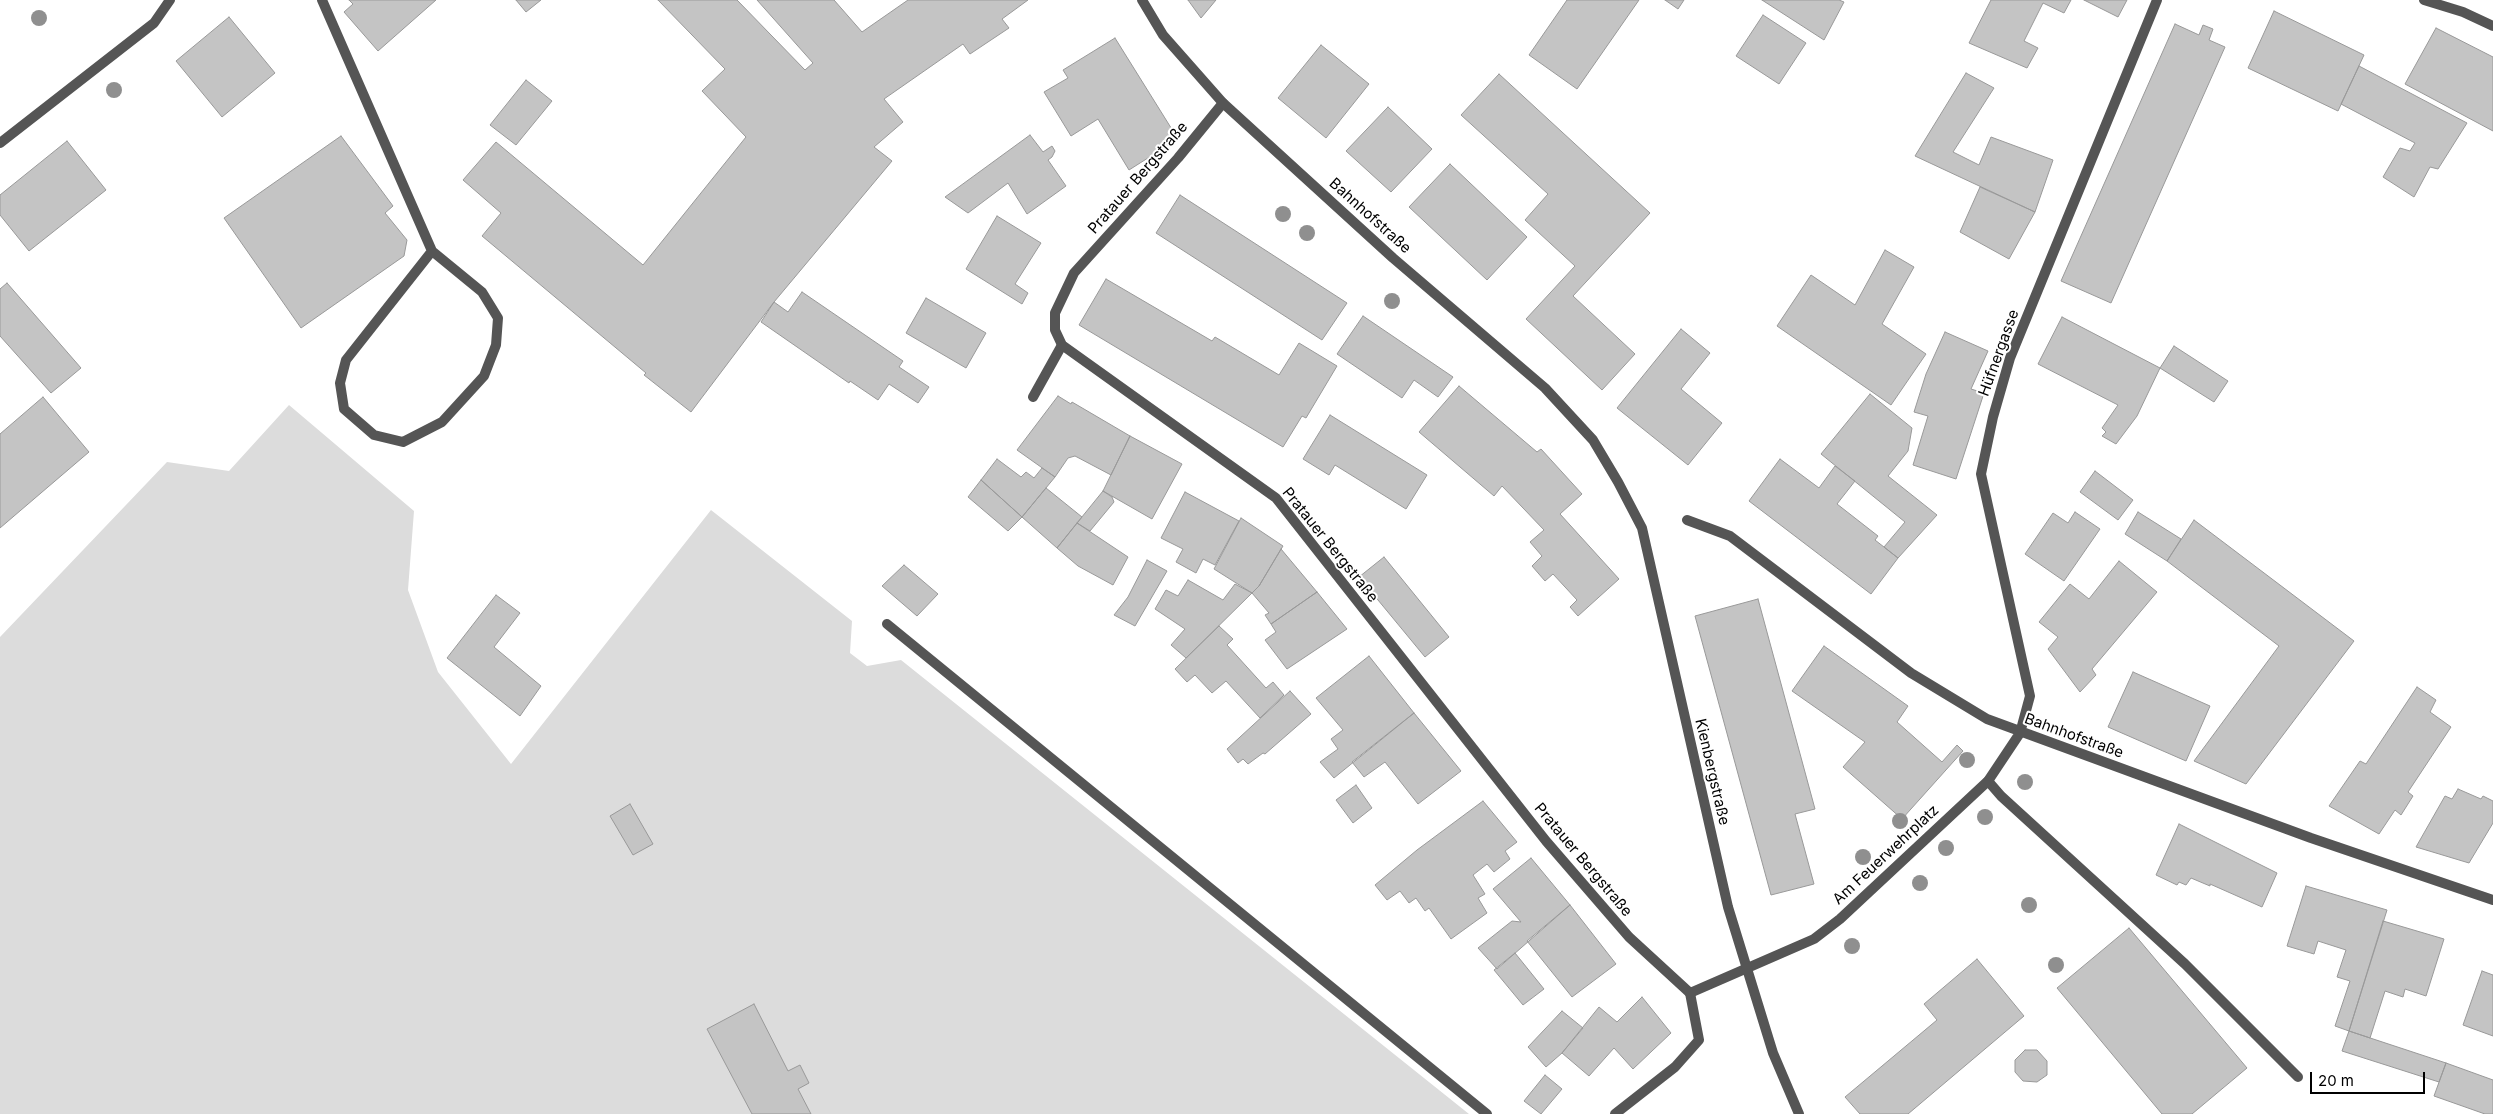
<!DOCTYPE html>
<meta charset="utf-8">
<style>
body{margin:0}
#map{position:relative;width:2493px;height:1114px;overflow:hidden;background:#fff;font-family:Inter,sans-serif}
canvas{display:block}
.scale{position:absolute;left:2310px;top:1072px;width:115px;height:22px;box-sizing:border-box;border:2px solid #000;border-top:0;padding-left:6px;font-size:15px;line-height:18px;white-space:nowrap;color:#000;-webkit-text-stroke:4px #fff;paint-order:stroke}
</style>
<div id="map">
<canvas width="2493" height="1114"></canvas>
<div class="scale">20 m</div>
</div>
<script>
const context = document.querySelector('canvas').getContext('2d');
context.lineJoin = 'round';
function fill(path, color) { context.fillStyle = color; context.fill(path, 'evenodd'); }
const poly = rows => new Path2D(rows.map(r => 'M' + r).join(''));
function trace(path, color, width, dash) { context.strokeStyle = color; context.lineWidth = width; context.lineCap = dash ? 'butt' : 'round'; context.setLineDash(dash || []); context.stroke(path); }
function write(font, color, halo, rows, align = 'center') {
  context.font = font + ' Inter,sans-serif'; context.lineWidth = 4; context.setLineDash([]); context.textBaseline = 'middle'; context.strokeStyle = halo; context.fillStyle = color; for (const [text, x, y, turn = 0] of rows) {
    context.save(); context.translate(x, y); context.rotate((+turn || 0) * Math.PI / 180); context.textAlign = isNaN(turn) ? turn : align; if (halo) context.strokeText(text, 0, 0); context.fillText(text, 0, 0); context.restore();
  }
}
const green = poly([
 [289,405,414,511,408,590,438,672,511,764,711,510,852,621,850,653,867,666,901,660,1469,1114,0,1114,0,637,167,462,229,471]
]);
const building = poly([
 [349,0,436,0,378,51,344,12,353,4,349,0],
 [516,0,541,0,526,12,516,0],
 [658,0,737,0,805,70,813,63,757,0,834,0,862,32,908,0,1028,0,1002,19,1009,28,970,54,963,44,884,99,903,122,874,147,892,161,774,302,691,412,644,375,646,373,482,236,501,213,463,180,496,142,643,265,746,137,702,91,725,69,658,0],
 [1188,0,1216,0,1201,18,1188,0],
 [1567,0,1639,0,1577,89,1529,55,1567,0],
 [1665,0,1684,0,1678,9,1665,0],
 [1762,0,1839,0,1844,2,1824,40,1762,0],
 [1991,0,2071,0,2064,13,2043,3,2024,41,2038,48,2027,68,1969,43,1991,0],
 [2084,0,2127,0,2118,17,2084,0],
 [2274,11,2364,55,2338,111,2248,68,2274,11],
 [1763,15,1806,43,1779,84,1736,56,1763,15],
 [229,17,275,73,222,117,176,61,229,17],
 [2175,24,2199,35,2203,25,2213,29,2209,40,2225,47,2111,303,2061,281,2175,24],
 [2436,28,2493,57,2493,131,2405,84,2436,28],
 [1115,38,1178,139,1129,170,1098,119,1071,136,1044,92,1068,78,1063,70,1115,38],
 [1321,45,1369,84,1326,138,1278,98,1321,45],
 [2359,66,2467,123,2438,169,2430,167,2414,197,2383,177,2400,148,2410,151,2415,143,2341,104,2359,66],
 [1966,73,1994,88,1953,152,1979,165,1991,137,2053,160,2035,212,1915,156,1966,73],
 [1499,74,1650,213,1573,296,1635,354,1602,390,1526,319,1575,266,1525,220,1548,194,1461,115,1499,74],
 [526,80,552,101,516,145,490,125,526,80],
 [1388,107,1432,149,1391,192,1346,151,1388,107],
 [1030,135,1043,152,1052,146,1055,151,1052,157,1048,160,1066,186,1027,214,1008,183,968,213,945,197,1030,135],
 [341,136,393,206,385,213,407,240,404,256,301,328,224,218,341,136],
 [67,141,106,190,29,251,0,215,0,195,67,141],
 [1450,164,1527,237,1487,280,1409,207,1450,164],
 [1980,187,2035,212,2009,259,1960,232,1980,187],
 [1180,195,1347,303,1322,340,1156,233,1180,195],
 [997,216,1041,243,1015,284,1028,293,1022,304,966,269,997,216],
 [1885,250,1914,267,1882,324,1926,354,1891,405,1777,326,1811,275,1855,305,1885,250],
 [1106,279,1212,341,1215,337,1279,375,1299,343,1337,366,1306,418,1302,416,1283,447,1079,325,1106,279],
 [7,283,81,368,51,393,0,336,0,289,7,283],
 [802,292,903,361,899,367,929,387,918,403,889,384,878,400,850,381,849,383,761,322,774,302,788,312,802,292],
 [926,298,986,333,966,368,906,333,926,298],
 [1363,316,1453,377,1438,397,1414,380,1402,398,1337,354,1363,316],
 [2062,317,2160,368,2137,416,2116,444,2102,436,2106,432,2102,428,2118,405,2038,364,2062,317],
 [1681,329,1710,353,1681,389,1722,423,1688,465,1617,408,1681,329],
 [1945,332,1988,351,1971,389,1984,393,1956,479,1913,465,1928,416,1914,412,1926,374,1945,332],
 [2174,346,2228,381,2214,402,2160,368,2174,346],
 [1459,386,1537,452,1541,449,1582,494,1560,514,1619,579,1578,616,1570,607,1577,600,1553,574,1545,581,1532,566,1542,556,1530,542,1544,530,1502,486,1494,496,1419,432,1459,386],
 [1870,394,1912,428,1908,451,1888,476,1937,515,1898,558,1884,547,1905,522,1821,454,1870,394],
 [1058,396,1071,404,1072,402,1130,436,1111,475,1075,456,1068,458,1055,477,1017,450,1058,396],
 [43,397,89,452,0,528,0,434,43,397],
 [1330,415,1427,475,1406,509,1335,465,1329,475,1303,459,1330,415],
 [1130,436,1182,464,1152,519,1103,491,1130,436],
 [997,459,1021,477,1026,472,1034,478,1042,468,1055,477,1022,517,981,480,997,459],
 [1780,459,1819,488,1835,466,1855,481,1837,504,1878,536,1875,540,1898,558,1871,594,1749,501,1780,459],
 [2095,471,2133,500,2118,520,2080,492,2095,471],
 [981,480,1022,517,1008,531,968,497,981,480],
 [1046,488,1082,517,1057,548,1022,517,1046,488],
 [1103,491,1112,497,1114,502,1090,531,1077,523,1103,491],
 [1185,492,1239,521,1215,565,1203,559,1196,573,1176,562,1183,549,1161,538,1185,492],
 [2075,512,2100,529,2064,581,2025,554,2053,513,2068,523,2075,512],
 [2138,512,2181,539,2167,561,2125,534,2138,512],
 [1241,518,1283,546,1259,586,1252,593,1214,569,1241,518],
 [2194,520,2354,641,2246,784,2194,761,2279,646,2167,561,2194,520],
 [1077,523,1128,557,1113,585,1078,566,1057,548,1077,523],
 [1281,549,1317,592,1271,624,1265,615,1269,613,1252,593,1259,586,1281,549],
 [1384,557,1449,637,1425,657,1359,577,1384,557],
 [1147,560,1167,571,1135,626,1114,615,1128,597,1147,560],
 [2119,561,2157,592,2092,669,2096,675,2080,692,2048,649,2058,637,2039,622,2070,584,2089,599,2119,561],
 [904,565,938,594,917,616,882,586,904,565],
 [1188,580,1223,600,1235,584,1252,593,1186,658,1171,645,1185,629,1155,609,1166,590,1178,596,1188,580],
 [1317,592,1347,629,1287,669,1265,640,1276,632,1271,624,1317,592],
 [496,595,520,613,494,647,541,686,520,716,447,658,496,595],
 [1758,599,1815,809,1795,814,1814,884,1771,895,1695,616,1758,599],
 [1219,626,1233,639,1227,645,1266,688,1273,682,1284,695,1260,718,1226,681,1212,693,1195,675,1187,682,1175,669,1219,626],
 [1824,646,1908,706,1897,722,1942,762,1957,745,1963,751,1902,819,1843,767,1865,742,1792,691,1824,646],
 [1369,656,1414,713,1334,778,1320,762,1338,749,1331,739,1343,730,1316,698,1369,656],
 [2133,672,2210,706,2186,761,2108,727,2133,672],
 [2417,687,2436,700,2430,712,2451,727,2408,792,2413,796,2401,815,2395,810,2379,834,2329,806,2360,761,2366,764,2417,687],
 [1290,691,1311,714,1265,754,1263,753,1248,764,1243,759,1238,763,1227,749,1290,691],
 [1414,713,1461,771,1418,804,1385,762,1364,777,1352,762,1414,713],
 [1356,785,1372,808,1353,823,1336,800,1356,785],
 [2458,789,2481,799,2483,796,2493,801,2493,823,2469,863,2416,847,2445,796,2452,799,2458,789],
 [1483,801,1517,842,1505,851,1510,859,1494,872,1487,864,1473,875,1485,894,1478,898,1487,913,1451,939,1429,908,1425,911,1416,898,1409,903,1400,891,1387,900,1375,885,1417,850,1483,801],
 [630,804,653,844,633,855,610,816,630,804],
 [2179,824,2277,873,2262,907,2210,884,2210,886,2191,878,2186,885,2179,882,2177,885,2156,875,2179,824],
 [1531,858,1570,905,1497,969,1478,948,1512,921,1521,922,1493,889,1531,858],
 [2306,886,2387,910,2349,1031,2335,1026,2350,981,2337,977,2346,950,2318,941,2314,954,2287,946,2306,886],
 [1570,905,1616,964,1572,997,1527,941,1570,905],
 [2383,921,2444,939,2426,996,2405,989,2403,997,2385,991,2370,1038,2349,1031,2383,921],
 [2129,928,2247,1068,2192,1114,2162,1114,2057,988,2129,928],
 [1515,953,1544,989,1523,1005,1494,970,1515,953],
 [1977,959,2024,1016,1908,1114,1860,1114,1845,1097,1937,1020,1924,1004,1977,959],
 [2482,971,2493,975,2493,1036,2463,1025,2482,971],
 [1642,997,1671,1033,1633,1069,1614,1048,1589,1076,1562,1053,1599,1007,1617,1022,1642,997],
 [754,1004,788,1071,800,1065,809,1083,798,1089,811,1114,752,1114,707,1029,754,1004],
 [1562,1011,1583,1028,1562,1053,1546,1067,1528,1047,1562,1011],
 [2349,1031,2446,1063,2439,1082,2342,1051,2349,1031],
 [2025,1050,2037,1050,2047,1061,2047,1075,2037,1082,2023,1081,2015,1072,2015,1060,2025,1050],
 [2446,1063,2493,1080,2493,1114,2485,1114,2434,1096,2446,1063],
 [1545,1075,1562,1089,1541,1114,1524,1101,1545,1075]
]);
const service = poly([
 [322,0,432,251,482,292,498,318,496,345,484,376,442,422,403,442,374,435,344,409,340,383,346,360,432,251],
 [0,143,154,23,170,0],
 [1033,397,1062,345],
 [887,624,1487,1114],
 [1988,781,2001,796,2185,964,2298,1077],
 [1615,1114,1675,1067,1699,1040,1690,993]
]);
const minor = poly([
 [2424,0,2463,12,2493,26],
 [1223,103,1178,158,1074,273,1055,313,1055,330,1062,345,1276,498,1546,841,1629,937,1690,993,1814,939,1840,919,1988,781,2020,733,2030,696,1981,474,1993,417,2010,358,2157,0],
 [1687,520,1730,536,1911,673,1987,719,2311,838,2493,900]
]);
const tertiary = poly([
 [1142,0,1163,35,1223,103,1393,258,1545,388,1593,440,1618,482,1642,528,1728,907,1773,1053,1799,1114]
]);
const trees = [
 [39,18],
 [114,90],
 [1283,214],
 [1307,233],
 [1392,301],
 [1967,760],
 [2025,782],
 [1985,817],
 [1900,821],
 [1946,848],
 [1863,857],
 [1920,883],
 [2029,905],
 [1852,946],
 [2056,965]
];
const streetNames = [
 ["Pratauer Bergstraße",1138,178,-49],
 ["Bahnhofstraße",1370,216,42],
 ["Hüfnergasse",1999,353,-70],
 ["Pratauer Bergstraße",1330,545,51],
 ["Bahnhofstraße",2074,736,20],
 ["Kienbergstraße",1712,772,77],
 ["Am Feuerwehrplatz",1886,855,-43],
 ["Pratauer Bergstraße",1583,860,50]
];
fill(green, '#dcdcdc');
fill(building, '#c4c4c4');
trace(building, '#999', 1);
trace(service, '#555', 10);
trace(minor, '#555', 10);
trace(tertiary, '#555', 10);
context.fillStyle = '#8f8f8f';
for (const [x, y] of trees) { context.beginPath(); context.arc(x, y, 8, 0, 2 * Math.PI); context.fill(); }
write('15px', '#000', '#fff', streetNames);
</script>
